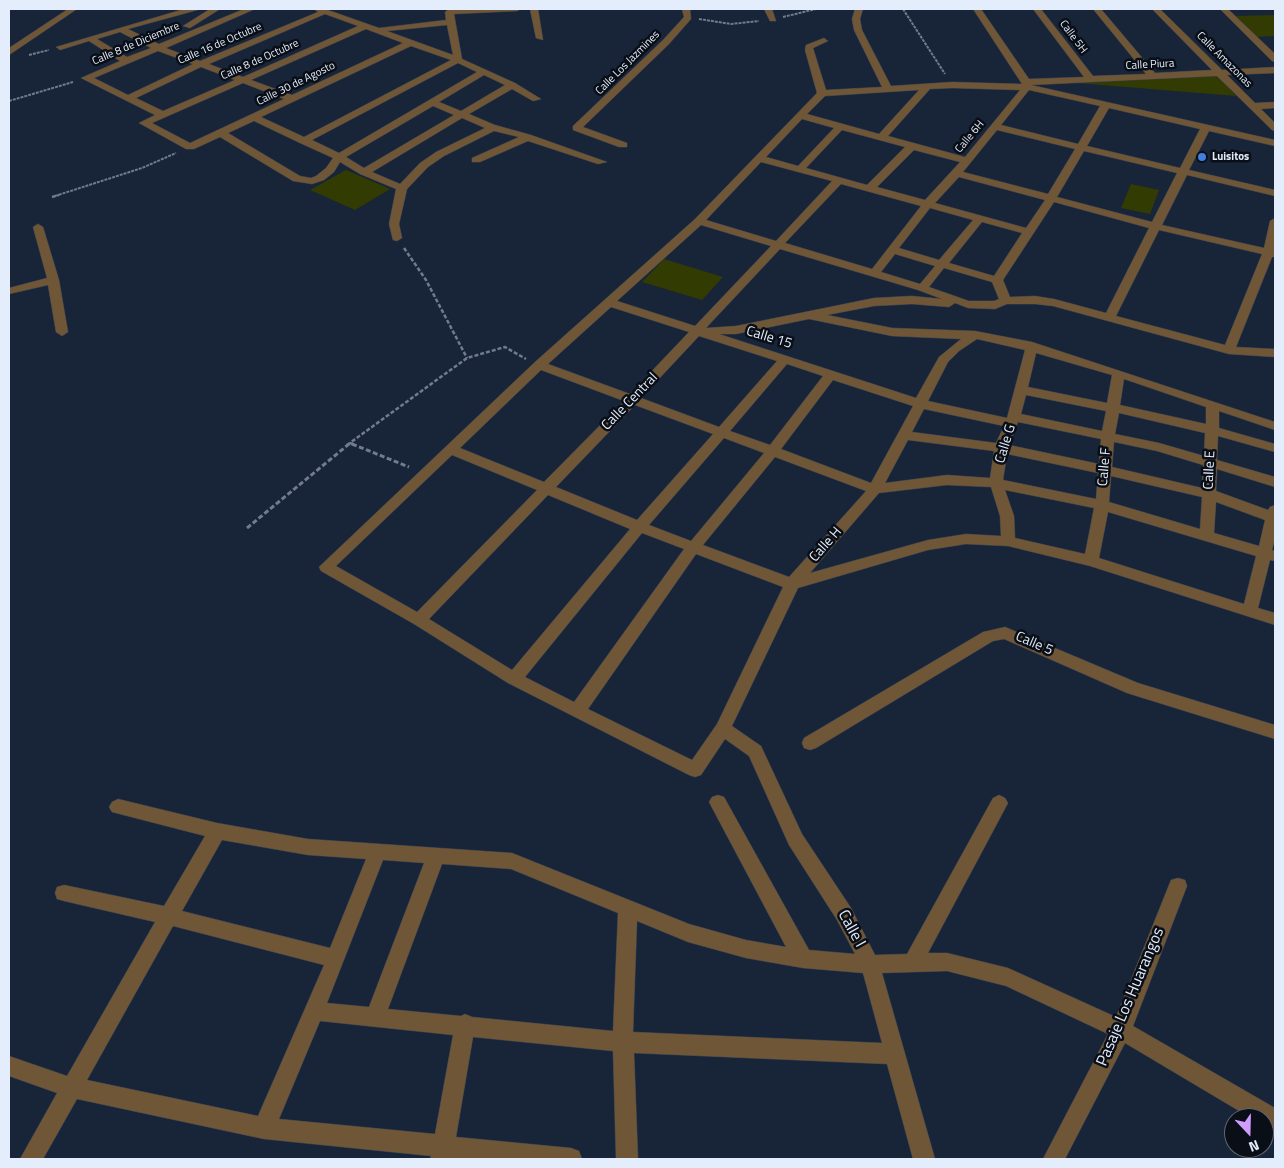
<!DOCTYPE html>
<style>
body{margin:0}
#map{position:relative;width:1284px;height:1168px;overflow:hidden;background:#182539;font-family:"Titillium Web",sans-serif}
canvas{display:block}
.frame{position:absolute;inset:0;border:10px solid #e4edfb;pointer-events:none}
.north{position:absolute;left:1224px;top:1108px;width:50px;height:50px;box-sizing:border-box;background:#090e17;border:1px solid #616772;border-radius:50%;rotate:159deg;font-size:14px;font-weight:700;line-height:20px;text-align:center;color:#e4edfb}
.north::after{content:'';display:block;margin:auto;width:18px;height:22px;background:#d09dfe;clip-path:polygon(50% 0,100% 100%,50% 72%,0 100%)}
</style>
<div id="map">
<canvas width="1284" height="1168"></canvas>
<div class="frame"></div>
<div class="north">N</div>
</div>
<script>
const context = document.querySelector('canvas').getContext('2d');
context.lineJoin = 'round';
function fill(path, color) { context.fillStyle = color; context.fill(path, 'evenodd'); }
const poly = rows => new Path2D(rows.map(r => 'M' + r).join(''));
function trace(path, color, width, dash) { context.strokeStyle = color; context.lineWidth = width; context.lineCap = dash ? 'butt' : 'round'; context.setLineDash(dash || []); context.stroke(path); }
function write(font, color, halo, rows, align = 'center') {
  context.font = font + ' "Titillium Web",sans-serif'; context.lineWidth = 5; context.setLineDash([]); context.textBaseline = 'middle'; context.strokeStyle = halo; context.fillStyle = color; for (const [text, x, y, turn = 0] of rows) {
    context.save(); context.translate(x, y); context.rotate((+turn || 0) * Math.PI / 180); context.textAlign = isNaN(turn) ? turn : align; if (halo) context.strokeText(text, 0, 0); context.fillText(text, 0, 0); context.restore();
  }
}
const green = poly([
 [1275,15,1275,36,1257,37,1236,16],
 [1219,76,1236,96,1077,83],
 [346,170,390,189,355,210,310,190],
 [1131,184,1159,190,1150,214,1121,208],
 [664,259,723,277,702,300,642,282]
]);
const pathFar2 = poly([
 [903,9,945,74],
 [783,17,816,9],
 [699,19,731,24,759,21],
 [29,55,49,50],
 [9,101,73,82],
 [55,196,142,168,176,153]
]);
const pathFar1 = poly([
 [52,197,59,195],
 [404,248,426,280,467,358],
 [350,443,355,445],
 [347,445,467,358,505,347,526,359]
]);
const path = poly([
 [352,444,409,467],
 [247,528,349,444]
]);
const minor = poly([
 [68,9,77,9,9,55,9,48,68,9],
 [184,9,201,9,128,29,159,44,244,9,255,9,166,48,200,61,318,12,314,9,325,9,379,28,446,20,445,12,449,9,521,9,517,11,454,14,462,59,515,83,541,99,533,101,512,89,469,114,495,125,531,135,607,162,598,164,528,141,480,162,472,162,472,158,519,137,494,131,444,156,428,167,407,189,399,224,402,238,397,241,393,240,389,224,396,189,360,174,340,162,334,172,324,180,312,184,293,181,220,137,194,149,186,149,139,123,155,115,81,78,120,61,89,41,60,50,56,47,184,9],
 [325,14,358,26,243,77,209,64,325,14],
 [447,25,453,55,387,31,447,25],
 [366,29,403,43,292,95,251,80,366,29],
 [120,32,151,48,127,57,97,39,120,32],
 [411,46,451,60,304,137,261,117,411,46],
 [158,51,193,64,128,95,94,78,158,51],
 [458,63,477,72,339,153,312,140,458,63],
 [201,67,235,80,163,111,136,98,201,67],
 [484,75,505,85,461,111,439,102,484,75],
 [243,83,284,99,190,143,152,123,243,83],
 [433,106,454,115,364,168,346,157,433,106],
 [462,118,485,128,436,152,420,163,400,184,372,172,462,118],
 [254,121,300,143,333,158,326,168,316,176,311,178,300,176,228,133,254,121],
 [210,9,220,9,190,28,183,26,210,9],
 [530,9,538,9,543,40,536,38,530,9],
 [682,9,690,9,691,19,669,44,583,127,627,143,627,147,619,147,573,130,573,126,663,40,684,17,682,9],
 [764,9,772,9,776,21,770,21,764,9],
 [855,9,863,9,860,19,862,30,891,86,952,82,1022,84,973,9,981,9,1029,79,1084,77,1033,9,1041,9,1093,76,1146,74,1093,9,1101,9,1155,73,1212,70,1152,9,1160,9,1222,70,1275,67,1275,73,1227,75,1255,103,1275,102,1275,108,1261,109,1275,123,1275,131,1272,130,1217,76,1031,85,1275,140,1275,146,1209,131,1189,170,1275,190,1275,196,1187,175,1162,225,1264,248,1270,221,1275,218,1275,257,1272,257,1236,347,1275,349,1275,357,1229,354,1053,306,1035,304,1007,304,995,309,968,308,955,303,949,307,912,304,874,306,827,315,892,328,975,331,1032,342,1275,422,1275,430,1219,411,1219,428,1275,444,1275,452,1218,436,1217,460,1275,477,1275,487,1217,469,1216,491,1268,510,1270,507,1275,505,1275,538,1272,550,1275,551,1275,561,1270,560,1258,608,1275,613,1275,625,1090,566,1008,546,966,544,928,550,798,588,732,726,761,746,802,834,851,908,875,955,907,954,993,798,999,795,1005,798,1008,803,928,953,947,953,1008,968,1116,1017,1171,880,1178,878,1185,880,1187,886,1133,1026,1275,1108,1275,1131,1264,1125,1264,1118,1251,1118,1125,1043,1065,1159,1043,1159,1108,1034,1006,986,947,971,882,973,935,1159,913,1159,887,1064,634,1053,638,1159,616,1159,613,1051,473,1037,456,1137,571,1148,579,1151,582,1159,430,1159,431,1156,264,1139,77,1099,43,1159,20,1159,57,1093,9,1076,9,1056,67,1076,155,922,64,901,57,899,55,893,57,887,64,885,164,906,205,836,112,812,109,807,112,802,118,799,217,823,308,839,512,853,689,924,746,940,786,947,709,802,712,797,718,795,724,797,809,950,855,954,837,920,789,845,749,756,725,739,701,775,695,777,689,775,508,683,414,624,321,571,319,567,535,362,695,219,817,93,805,50,806,45,824,38,828,41,813,48,826,90,882,87,854,30,852,19,855,9],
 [952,88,1020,90,965,157,888,136,930,89,952,88],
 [919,90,879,134,807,114,825,96,919,90],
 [1029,90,1100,106,1078,144,1001,125,1029,90],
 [1109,108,1200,129,1180,168,1087,146,1109,108],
 [802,119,834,128,798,166,766,157,802,119],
 [842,130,905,147,867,185,806,168,842,130],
 [997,130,1075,149,1048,194,963,172,997,130],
 [914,150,960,162,925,200,877,187,914,150],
 [1084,151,1177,173,1152,222,1057,197,1084,151],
 [761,162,832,181,776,241,706,220,761,162],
 [959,177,1045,200,1026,228,935,203,959,177],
 [841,184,921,206,872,269,785,243,841,184],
 [1054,202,1149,228,1106,313,1054,299,1035,296,1010,297,1003,280,1054,202],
 [930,208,973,220,939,260,899,248,930,208],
 [982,222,1022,233,994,276,949,263,982,222],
 [701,225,771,246,695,326,617,301,701,225],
 [1159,230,1262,254,1225,345,1116,316,1159,230],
 [780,249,918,290,942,299,912,296,874,298,736,326,706,328,780,249],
 [895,254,935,266,920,284,881,272,895,254],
 [944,268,992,282,999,299,994,301,969,301,929,287,944,268],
 [611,307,689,332,630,394,548,364,611,307],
 [809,319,892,336,961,339,939,357,916,398,719,334,736,334,809,319],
 [699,336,777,361,719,427,641,398,699,336],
 [977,339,1025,350,1007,418,928,401,948,362,959,351,977,339],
 [1036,353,1112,375,1107,403,1028,387,1036,353],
 [787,364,823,376,770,445,730,431,787,364],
 [541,370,624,401,544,482,460,448,541,370],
 [1124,379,1206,407,1206,424,1120,405,1124,379],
 [833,380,913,406,871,483,781,449,833,380],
 [1026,395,1106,411,1102,431,1021,414,1026,395],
 [635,405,713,434,637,520,556,487,635,405],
 [924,409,1004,426,996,443,912,432,924,409],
 [1119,413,1205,433,1204,456,1159,443,1115,434,1119,413],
 [1018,422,1101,439,1099,464,1009,445,1018,422],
 [724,438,764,453,691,541,649,525,724,438],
 [908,440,994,451,990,478,947,475,885,483,908,440],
 [1114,442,1157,451,1203,465,1202,488,1112,467,1114,442],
 [1007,454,1098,473,1096,499,1003,480,1007,454],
 [452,455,537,490,417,612,336,566,452,455],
 [775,457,866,491,789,577,703,545,775,457],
 [1111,476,1202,497,1200,529,1109,502,1111,476],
 [947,485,991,487,1000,516,1001,536,966,534,928,540,810,573,879,493,947,485],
 [1005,490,1094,508,1085,554,1015,538,1014,516,1005,490],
 [548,495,630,529,512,670,429,619,548,495],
 [1216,502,1265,520,1259,546,1214,533,1216,502],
 [1108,512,1256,556,1244,604,1099,558,1108,512],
 [642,533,684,549,574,702,525,677,642,533],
 [696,554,783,587,717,724,692,760,588,709,696,554],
 [222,840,308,855,366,859,330,948,182,911,222,840],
 [383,860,424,863,369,1007,327,1003,383,860],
 [442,864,511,869,618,913,613,1031,472,1017,465,1014,461,1016,388,1009,442,864],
 [637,921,688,942,746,958,803,968,863,973,882,1043,633,1032,637,921],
 [173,926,324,965,258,1116,87,1080,173,926],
 [320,1021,453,1035,435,1134,279,1119,320,1021],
 [1220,9,1228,9,1275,54,1275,62,1272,61,1220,9],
 [38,224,43,227,59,280,68,332,62,336,56,332,48,285,9,294,9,288,47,278,33,227,38,224],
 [1005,627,1138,683,1275,725,1275,739,1127,693,1004,639,993,641,816,748,810,750,804,748,802,743,804,738,983,632,1005,627]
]);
const markers = [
 [1202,157,5,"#3f7fe0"]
];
const farStreetnames = [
 ["Calle 5H",1073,37,53],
 ["Calle 8 de Diciembre",136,44,-23],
 ["Calle 16 de Octubre",220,44,-23],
 ["Calle 8 de Octubre",260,60,-24],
 ["Calle Amazonas",1224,60,45],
 ["Calle Los Jazmines",628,63,-45],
 ["Calle Piura",1150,65,-3],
 ["Calle 30 de Agosto",296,84,-26],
 ["Calle 6H",970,137,-50]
];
const farPoinames = [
 ["Luisitos",1212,157]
];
const streetNames = [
 ["Calle 15",769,338,17],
 ["Calle Central",630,402,-46],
 ["Calle G",1006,444,-73],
 ["Calle F",1105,467,-85],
 ["Calle E",1210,470,-87],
 ["Calle H",826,545,-49],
 ["Calle 5",1034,644,23]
];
const nearStreetnames = [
 ["Calle I",851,929,61],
 ["Pasaje Los Huarangos",1131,997,-67]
];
fill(green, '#323b01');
trace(minor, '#354154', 1);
trace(pathFar2, '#707b8c', 2, [3, 1]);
trace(pathFar1, '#707b8c', 2.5, [4, 2]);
trace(path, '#707b8c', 3, [5, 2.5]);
fill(minor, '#6e5637');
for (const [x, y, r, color] of markers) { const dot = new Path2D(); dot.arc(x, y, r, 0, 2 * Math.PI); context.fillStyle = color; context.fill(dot); trace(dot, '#090e17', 2); }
write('11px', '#e4edfb', '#090e17', farStreetnames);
write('bold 11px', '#e4edfb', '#090e17', farPoinames, 'left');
write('14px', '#e4edfb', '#090e17', streetNames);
write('16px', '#e4edfb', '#090e17', nearStreetnames);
</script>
